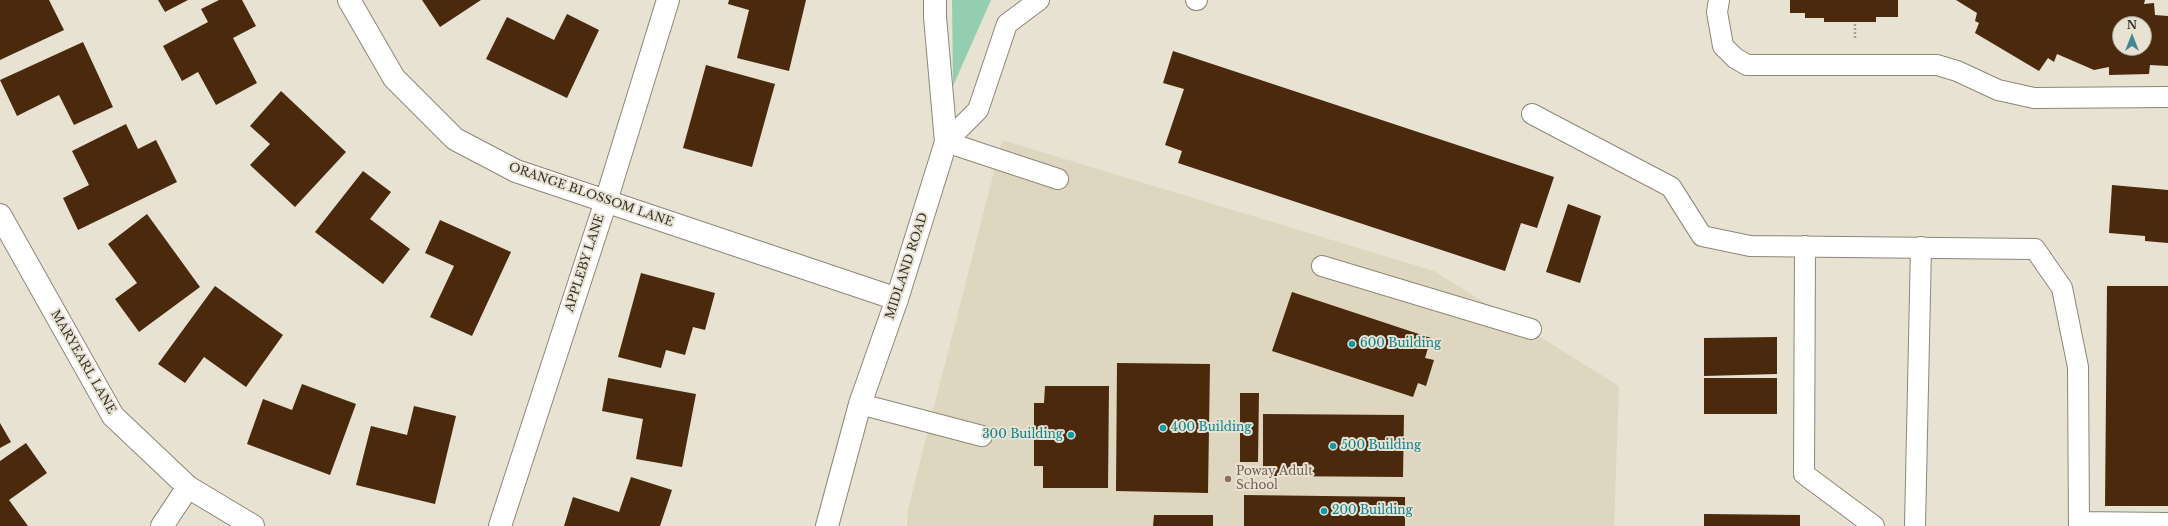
<!DOCTYPE html>
<style>
body{margin:0}
#map{position:relative;width:2168px;height:526px;overflow:hidden;background:#e8e2d2;font-family:"Libre Baskerville",serif}
canvas{display:block}
.north{position:absolute;left:2112px;top:16px;width:40px;height:40px;box-sizing:border-box;background:#e8e2d2;border:1px solid #a19c90;border-radius:50%;rotate:0deg;font-size:11px;font-weight:700;line-height:16px;text-align:center;color:#36332d}
.north::after{content:'';display:block;margin:auto;width:14px;height:18px;background:#438795;clip-path:polygon(50% 0,100% 100%,50% 72%,0 100%)}
</style>
<div id="map">
<canvas width="2168" height="526"></canvas>
<div class="north">N</div>
</div>
<script>
const context = document.querySelector('canvas').getContext('2d');
context.lineJoin = 'round';
function fill(path, color) { context.fillStyle = color; context.fill(path, 'evenodd'); }
const poly = rows => new Path2D(rows.map(r => 'M' + r).join(''));
function trace(path, color, width, dash) { context.strokeStyle = color; context.lineWidth = width; context.lineCap = dash ? 'butt' : 'round'; context.setLineDash(dash || []); context.stroke(path); }
function write(font, color, halo, rows, align = 'center') {
  context.font = font + ' "Libre Baskerville",serif'; context.lineWidth = 4; context.setLineDash([]); context.textBaseline = 'middle'; context.strokeStyle = halo; context.fillStyle = color; for (const [text, x, y, turn = 0] of rows) {
    context.save(); context.translate(x, y); context.rotate((+turn || 0) * Math.PI / 180); context.textAlign = isNaN(turn) ? turn : align; if (halo) context.strokeText(text, 0, 0); context.fillText(text, 0, 0); context.restore();
  }
}
const built = poly([
 [1002,140,1434,271,1619,386,1614,526,907,526,908,509]
]);
const green = poly([
 [952,0,991,0,953,86]
]);
const building = poly([
 [0,0,49,0,64,30,0,60],
 [158,0,188,0,165,12],
 [219,0,242,0,256,26,233,38,257,83,216,105,198,72,182,81,163,46,208,22,201,9],
 [422,0,481,0,440,27],
 [729,0,806,0,789,71,737,58,749,10,728,4],
 [1790,0,1898,0,1898,17,1876,17,1876,22,1824,22,1824,18,1805,18,1805,13,1790,13],
 [1956,0,2145,0,2144,4,2154,3,2155,15,2168,16,2168,66,2150,65,2149,74,2109,75,2109,67,2094,70,2057,54,2054,62,2048,58,2039,71,1975,33,1979,23,1975,21,1977,13],
 [2120,24,2144,24,2144,48,2120,48],
 [567,14,599,30,567,98,486,59,507,17,554,40],
 [83,42,113,107,74,125,59,95,17,116,0,80],
 [1173,51,1554,177,1537,228,1521,223,1505,271,1178,163,1182,151,1165,145,1184,89,1163,83],
 [706,65,775,84,752,167,683,148],
 [281,91,346,152,295,207,250,165,270,144,250,126],
 [126,124,138,149,156,140,177,182,78,230,63,198,89,185,72,151],
 [363,171,391,192,370,219,410,249,383,284,315,232],
 [2112,185,2168,190,2168,243,2145,241,2145,236,2109,233],
 [1568,204,1601,216,1580,283,1546,272],
 [147,214,200,287,139,332,115,299,137,283,108,244],
 [440,220,511,252,472,336,430,317,454,266,425,253],
 [641,273,715,293,705,330,693,327,685,355,666,350,661,368,618,357],
 [215,286,283,335,246,387,204,357,185,383,158,364],
 [2107,286,2168,286,2168,506,2105,506],
 [1292,292,1431,338,1425,358,1434,360,1426,386,1418,383,1413,397,1272,351],
 [1777,337,1777,374,1704,376,1704,338],
 [1117,363,1210,364,1208,493,1116,491],
 [608,378,696,394,682,467,636,459,643,419,602,411],
 [1704,378,1777,378,1777,414,1704,414],
 [302,384,356,404,330,475,247,444,263,399,292,410],
 [1045,386,1109,386,1108,488,1043,488,1043,466,1034,466,1034,403,1044,403],
 [1240,393,1259,393,1258,462,1240,462],
 [414,406,456,416,435,504,356,485,371,426,407,435],
 [1263,414,1404,415,1403,477,1263,476],
 [0,423,11,442,0,448],
 [26,443,47,473,9,500,28,526,0,526,0,461],
 [631,477,672,490,660,526,564,526,573,497,619,512],
 [1244,495,1405,497,1405,526,1244,526],
 [1704,514,1800,515,1800,526,1704,526],
 [1154,515,1213,515,1213,526,1153,526]
]);
const path = poly([
 [1855,38,1855,22]
]);
const lane = poly([
 [1039,0,1007,24,978,110,946,142,1058,179],
 [1196,0,1197,0],
 [1719,0,1717,12,1723,46,1735,58,1747,65,1937,65,1957,71,1998,90,2034,98,2168,97],
 [1532,114,1671,187,1702,236,1750,246,2035,249,2062,288,2078,367,2079,526],
 [1805,246,1804,474,1874,526],
 [1322,266,1531,329],
 [860,404,982,436],
 [2079,522,2168,523],
 [1915,526,1921,247]
]);
const street = poly([
 [349,0,394,78,455,139,516,171,897,299],
 [935,0,935,17,946,142],
 [0,215,113,416,188,487,253,526],
 [162,526,188,487],
 [500,526,606,201,668,0]
]);
const secondary = poly([
 [827,526,860,404,897,299,946,142]
]);
const markers = [
 [1352,344,4,"#0f9aa8"],
 [1163,428,4,"#0f9aa8"],
 [1071,435,4,"#0f9aa8"],
 [1333,446,4,"#0f9aa8"],
 [1228,479,4,"#8d6e63"],
 [1324,511,4,"#0f9aa8"]
];
const streetNames = [
 ["ORANGE BLOSSOM LANE",591,195,19],
 ["APPLEBY LANE",585,263,-72],
 ["MIDLAND ROAD",907,266,-72],
 ["MARYEARL LANE",83,362,60]
];
const cultureNames = [
 ["600 Building",1360,344],
 ["400 Building",1171,428],
 ["300 Building",1063,435,"right"],
 ["500 Building",1341,446],
 ["200 Building",1332,511]
];
const educationNames = [
 ["Poway Adult",1236,472],
 ["School",1236,486]
];
fill(built, '#dfd6bf');
fill(green, '#94ceb1');
fill(building, '#4b290d');
trace(lane, '#8d8778', 22);
trace(street, '#8d8778', 24);
trace(secondary, '#8d8778', 24);
trace(path, '#a7a396', 2.5, [2, 2]);
trace(lane, '#fff', 20);
trace(street, '#fff', 22);
trace(secondary, '#fff', 22);
for (const [x, y, r, color] of markers) { const dot = new Path2D(); dot.arc(x, y, r, 0, 2 * Math.PI); context.fillStyle = color; context.fill(dot); trace(dot, '#e8e2d2', 1.5); }
write('12px', '#36332d', '#e8e2d2', streetNames);
write('12px', '#0d838f', '#e8e2d2', cultureNames, 'left');
write('12px', '#785e54', '#e8e2d2', educationNames, 'left');
</script>
